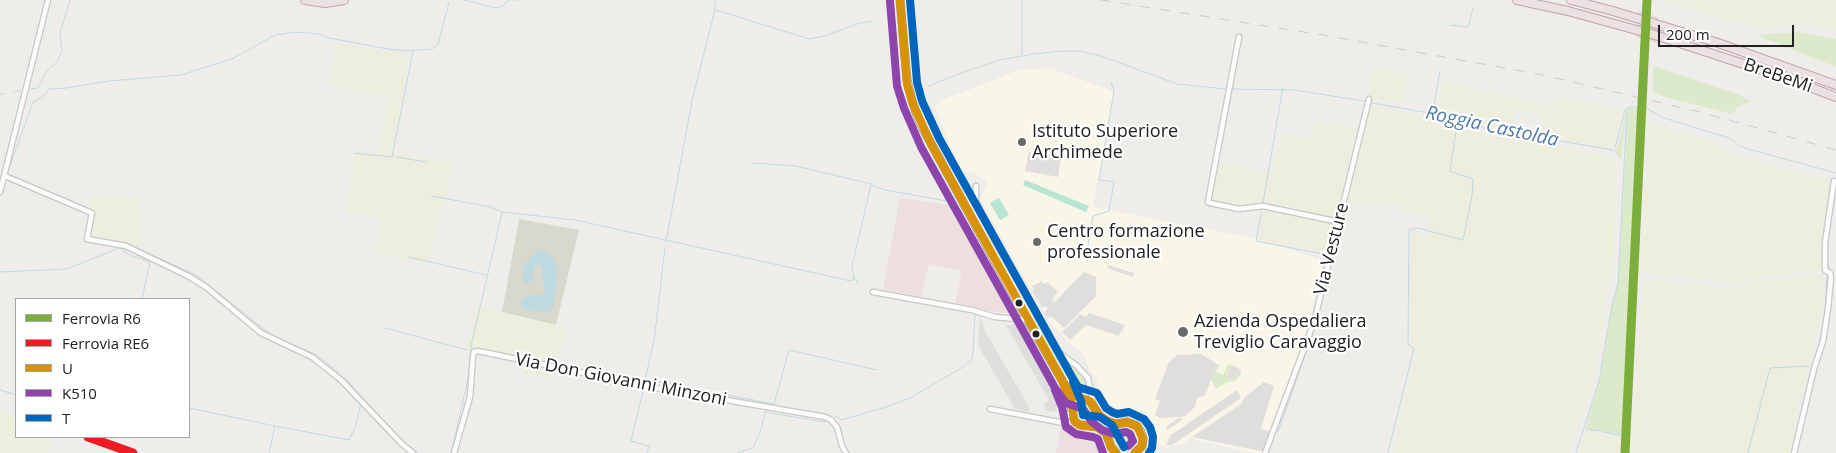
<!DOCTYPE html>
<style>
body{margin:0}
#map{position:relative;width:1836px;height:453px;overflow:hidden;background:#efedea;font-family:"Open Sans",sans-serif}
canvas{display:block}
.legend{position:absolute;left:15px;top:298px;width:175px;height:140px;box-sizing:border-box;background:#fff;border:1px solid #a6a6a6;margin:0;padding:6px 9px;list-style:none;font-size:15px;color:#212121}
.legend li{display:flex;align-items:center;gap:10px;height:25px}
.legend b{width:25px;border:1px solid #a6a6a6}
.scale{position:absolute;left:1658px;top:25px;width:136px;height:22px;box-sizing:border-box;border:2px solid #212121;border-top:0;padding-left:6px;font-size:15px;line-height:18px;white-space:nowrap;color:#212121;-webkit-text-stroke:4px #fff;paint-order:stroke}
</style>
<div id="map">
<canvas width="1836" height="453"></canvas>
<ul class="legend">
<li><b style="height:6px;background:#7dad3a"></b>Ferrovia R6</li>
<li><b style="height:6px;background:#ed1c24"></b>Ferrovia RE6</li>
<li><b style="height:6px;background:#d79205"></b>U</li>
<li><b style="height:6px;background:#8e44ad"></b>K510</li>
<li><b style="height:6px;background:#0065bd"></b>T</li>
</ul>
<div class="scale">200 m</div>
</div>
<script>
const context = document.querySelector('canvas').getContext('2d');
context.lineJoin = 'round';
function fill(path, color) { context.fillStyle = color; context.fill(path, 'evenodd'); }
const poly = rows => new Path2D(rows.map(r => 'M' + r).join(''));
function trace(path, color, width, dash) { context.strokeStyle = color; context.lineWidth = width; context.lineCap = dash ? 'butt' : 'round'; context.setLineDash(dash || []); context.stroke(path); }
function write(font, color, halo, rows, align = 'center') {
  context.font = font + ' "Open Sans",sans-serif'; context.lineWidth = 4.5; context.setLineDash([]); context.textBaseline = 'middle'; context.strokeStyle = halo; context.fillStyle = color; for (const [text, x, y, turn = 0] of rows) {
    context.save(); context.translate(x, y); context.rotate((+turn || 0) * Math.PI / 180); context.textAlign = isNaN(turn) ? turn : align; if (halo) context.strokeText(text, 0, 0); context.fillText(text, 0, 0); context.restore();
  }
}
const commercial = poly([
 [900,198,955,206,1017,313,1001,313,955,304,962,271,929,264,921,297,883,289],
 [1069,425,1075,431,1090,434,1100,453,1056,453,1061,427]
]);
const education = poly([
 [1050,68,1114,92,1093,207,1258,239,1324,261,1309,324,1286,392,1264,453,1253,453,1190,438,1183,444,1166,447,1159,443,1146,419,1141,421,1130,416,1118,416,1101,403,1098,396,1097,379,1089,369,1084,355,1067,341,1048,319,980,199,987,185,985,180,974,172,961,173,935,107,945,99,1019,70]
]);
const construction = poly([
 [519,219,579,230,556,325,502,312]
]);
const farmland = poly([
 [1666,0,1836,0,1836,30,1801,24,1764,28,1740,25,1684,7,1666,3],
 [337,43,410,55,392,152,453,163,428,263,375,253,383,219,347,212,355,151,379,154,388,97,329,85],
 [1375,67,1408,73,1403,104,1366,97,1369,83,1372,83],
 [1443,81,1547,105,1562,97,1623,109,1613,149,1540,135,1543,114,1516,111,1510,128,1474,123,1454,112,1437,110],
 [1371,106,1455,122,1466,130,1612,157,1616,162,1614,254,1594,378,1569,453,1393,453,1417,349,1410,343,1411,233,1428,238,1431,216,1400,210,1402,207,1388,203,1352,204,1334,216,1329,253,1258,239,1267,198,1265,205,1239,208,1210,201,1218,161,1272,173,1280,137,1289,133,1311,139,1316,122,1364,129],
 [1652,124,1716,142,1741,157,1827,180,1827,182,1831,184,1823,243,1823,269,1738,281,1737,283,1641,273,1643,206,1649,126],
 [92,194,141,199,140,246,83,237],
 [1809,274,1822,275,1825,278,1824,296,1819,327,1796,420,1790,453,1631,453,1644,279,1736,289,1739,282,1744,284],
 [478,306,567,328,552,379,524,374,525,362,467,350,474,309],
 [0,412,16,418,16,437,52,437,47,453,0,453],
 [1585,431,1622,439,1621,453,1578,453]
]);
const grass = poly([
 [1798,32,1836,39,1836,67,1756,35],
 [1653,66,1739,95,1751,101,1739,106,1732,114,1658,95,1653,92],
 [1630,108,1638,109,1622,435,1586,428,1601,373,1612,305,1618,283,1628,109],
 [1626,112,1621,159,1614,151,1617,149],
 [1037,319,1058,355,1070,363,1086,380,1087,389,1085,394,1080,395,1075,391,1033,321],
 [1217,364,1220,364,1216,372,1223,375,1228,364,1232,365,1226,376,1233,379,1238,368,1237,376,1240,376,1235,381,1227,382,1216,389,1211,379],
 [1083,403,1091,406,1098,418,1107,425,1116,428,1124,426,1132,430,1137,438,1134,448,1129,453,1118,450,1115,448,1111,435,1107,430,1096,423,1085,422,1080,419,1077,414,1078,409]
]);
const pitch = poly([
 [1025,180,1089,206,1086,212,1023,185],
 [999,198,1009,215,1000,220,990,203]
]);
const parking = poly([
 [1029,152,1061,158,1058,177,1025,171],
 [1108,265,1134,273,1133,277,1107,268],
 [1084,272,1096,277,1096,296,1064,328,1051,316,1049,318,1044,313,1048,308,1046,306,1042,308,1032,290,1034,289,1032,286,1042,281,1043,284,1047,282,1058,292,1052,299,1054,303],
 [1089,313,1125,325,1122,332,1120,332,1119,336,1086,325,1070,340,1062,332,1080,314,1083,316,1087,316],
 [980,316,986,333,1029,407,1029,412,1015,409,978,345],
 [1020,324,1065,405,1056,408,1057,412,1045,410,1044,403,1049,400,1006,325],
 [1201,354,1217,364,1205,396,1198,397,1194,408,1185,416,1180,417,1182,420,1167,430,1166,427,1180,417,1160,418,1155,415,1160,401,1155,399,1169,362,1177,355],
 [1232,365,1241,370,1240,376,1237,376,1237,371,1233,379,1226,377],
 [1264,382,1274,386,1261,429,1272,432,1265,452,1192,437,1241,404,1245,397],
 [1237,390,1241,398,1172,445,1166,445,1171,435]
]);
const water = poly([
 [543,251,549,254,554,259,557,269,556,292,551,313,524,308,521,305,521,301,529,295,543,295,545,293,541,266,539,265,535,266,532,281,528,283,523,284,523,268,526,262,536,252]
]);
const pier = poly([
 [1638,11,1658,17,1658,43,1636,37]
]);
const stream = poly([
 [464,0,496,8,503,6,508,0,517,0],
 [716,10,809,39,824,36,860,23,873,21],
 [1450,25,1468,27,1473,8],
 [1022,55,1022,0],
 [929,86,961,73,1000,60,1033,54,1062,51,1081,51,1101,56,1177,84,1225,89],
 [30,89,38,88,46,72,57,62,62,52,60,33,70,0],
 [1232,89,1294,90,1364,101],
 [14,92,20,90],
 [0,94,3,94],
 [1372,103,1458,118,1473,126,1613,150],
 [1433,112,1440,71],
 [1615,148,1625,110,1630,107,1644,107,1664,118,1729,138,1741,147,1836,173],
 [354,153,392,157,413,51],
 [397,157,426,162],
 [753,163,796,166,871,184],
 [7,174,33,102,42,97,49,89,66,88,109,81,181,75,234,58,275,35,296,32,319,34,329,38,388,49,406,51,432,49,438,44,449,3],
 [432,196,491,207,502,212,575,220,851,281,854,278],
 [1263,203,1283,87],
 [1262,210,1256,241,1328,255,1312,320],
 [666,242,692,101,715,10,715,0],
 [134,247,196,275,274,337],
 [409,257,486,275],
 [1086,257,1093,216,1109,211,1114,182,1099,180,1114,91,1111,82],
 [1828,269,1828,242,1836,186],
 [0,272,67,269,119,248,130,255,150,262,142,299],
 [858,283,854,278,852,266,871,185,885,190,947,201],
 [385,328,467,350],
 [277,338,317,355,341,375],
 [1600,375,1612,305,1618,283,1627,109],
 [345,378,388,426],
 [645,379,774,404,789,350,877,370],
 [645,380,654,341,665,248],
 [644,387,631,441,649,446,647,453],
 [0,390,16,395],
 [189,408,275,426],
 [834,418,837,416,841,420,883,408,910,398,963,367,972,359,973,353,975,315],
 [1586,429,1600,431],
 [1278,432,1316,324],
 [1604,432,1622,436],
 [399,438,418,453],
 [269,453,275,426,349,440,355,428,361,403],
 [451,453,468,380,471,346,502,213],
 [738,453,753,448,761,430,765,412,824,422,826,421],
 [1388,453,1414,349,1408,344,1409,230,1418,228,1463,240,1472,196,1473,179,1450,171,1458,118],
 [1576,453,1600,377],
 [1748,453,1770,368,1810,366],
 [1792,453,1821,335,1825,316,1827,273]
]);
const minor = poly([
 [1239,37,1208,202,1210,203,1239,209,1263,206,1339,222],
 [5,176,92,213,87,239,126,246,188,276,206,287,261,333,312,357,341,380,402,444,413,453],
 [976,186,976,201,991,234,1057,351,1077,366,1088,378,1093,402],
 [0,192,48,0],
 [873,292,972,310,995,317,1028,320],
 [990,409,1064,423,1075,422],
 [1060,422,1072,412],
 [454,453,470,397,473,356,474,352,478,351,657,388,825,417,831,420,837,427,842,446,846,453],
 [1265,453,1314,322,1369,99],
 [1794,453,1814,369,1823,341,1828,309,1831,277,1830,273,1825,270,1825,243,1834,181]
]);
const primary = poly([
 [900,0,907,80,913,104,920,123,1010,289,1063,382,1070,400,1074,421,1080,425,1097,427,1106,433,1111,447,1116,453],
 [1069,390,1075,398,1090,401,1099,415,1107,421,1116,424,1127,422,1137,426,1141,432,1143,439,1142,446,1135,453]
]);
const motorway = poly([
 [305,0,325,3,344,0],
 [1517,0,1568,11,1658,36,1786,78,1836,97],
 [1571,0,1613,11,1718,43,1836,85]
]);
const rail = poly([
 [1101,0,1323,35,1543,75,1700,112,1836,150]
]);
const bus1 = poly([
 [900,0,907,84,913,104,930,142,1063,382,1072,395,1090,401,1099,415,1107,421,1116,424,1127,422,1137,426,1143,439,1142,446,1135,453],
 [1064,386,1072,404,1074,421,1080,425,1097,427,1106,433,1111,447,1116,453]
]);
const bus2 = poly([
 [890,1,897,86,904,108,921,147,1055,388,1066,403,1083,409,1092,422,1102,430,1115,434,1126,432,1130,434,1133,441,1128,446],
 [1055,390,1062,407,1066,427,1076,434,1093,437,1098,439,1103,453]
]);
const bus3 = poly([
 [910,0,917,82,922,101,939,138,1072,377,1078,387,1097,393,1106,408,1112,412,1117,414,1129,412,1144,419,1150,427,1153,437,1152,448,1149,453],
 [1073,382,1081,401,1083,415,1100,417,1112,425,1124,447]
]);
const rail1 = poly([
 [1625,453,1647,0]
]);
const rail2 = poly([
 [88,437,133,453]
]);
const markers = [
 [1022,142,5,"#696867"],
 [1037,242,5,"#696867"],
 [1019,303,4.5,"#212121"],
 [1183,332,6,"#696867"],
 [1036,334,4.5,"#212121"]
];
const streetNames = [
 ["BreBeMi",1778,76,19],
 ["Via Vesture",1332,249,-76],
 ["Via Don Giovanni Minzoni",621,380,11]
];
const poiNames = [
 ["Istituto Superiore",1032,132],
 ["Archimede",1032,153],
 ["Centro formazione",1047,232],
 ["professionale",1047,253],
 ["Azienda Ospedaliera",1194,322],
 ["Treviglio Caravaggio",1194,343]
];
const waterNames = [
 ["Roggia Castolda",1492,127,12]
];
fill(commercial, '#ecdfdd');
fill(education, '#f7f6e7');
fill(construction, '#d8d8cc');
fill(farmland, '#edeede');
fill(grass, '#dceacb');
fill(pitch, '#b8e4d2');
fill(parking, '#dfdedd');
fill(water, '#bfd9e0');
fill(pier, '#dedddc');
trace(stream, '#bfd9e0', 1);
trace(minor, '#c8c7c6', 7);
trace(primary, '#a59c87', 9);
trace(motorway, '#c3a2ab', 10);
trace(minor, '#fdfcfc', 4.5);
trace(primary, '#f1ede7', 7);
trace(motorway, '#ebe1e2', 8);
trace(rail, '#cbcbcb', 1, [10, 10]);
trace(bus1, '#d79205', 8);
trace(bus2, '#8e44ad', 8);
trace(bus3, '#0065bd', 8);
trace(rail1, '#7dad3a', 9);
trace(rail2, '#ed1c24', 9);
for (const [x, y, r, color] of markers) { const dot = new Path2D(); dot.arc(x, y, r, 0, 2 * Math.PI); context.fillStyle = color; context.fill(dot); trace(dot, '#fff', 2); }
write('18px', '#212121', '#fff', streetNames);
write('18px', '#212121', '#fff', poiNames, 'left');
write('italic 19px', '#4e79a6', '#fff', waterNames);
</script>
